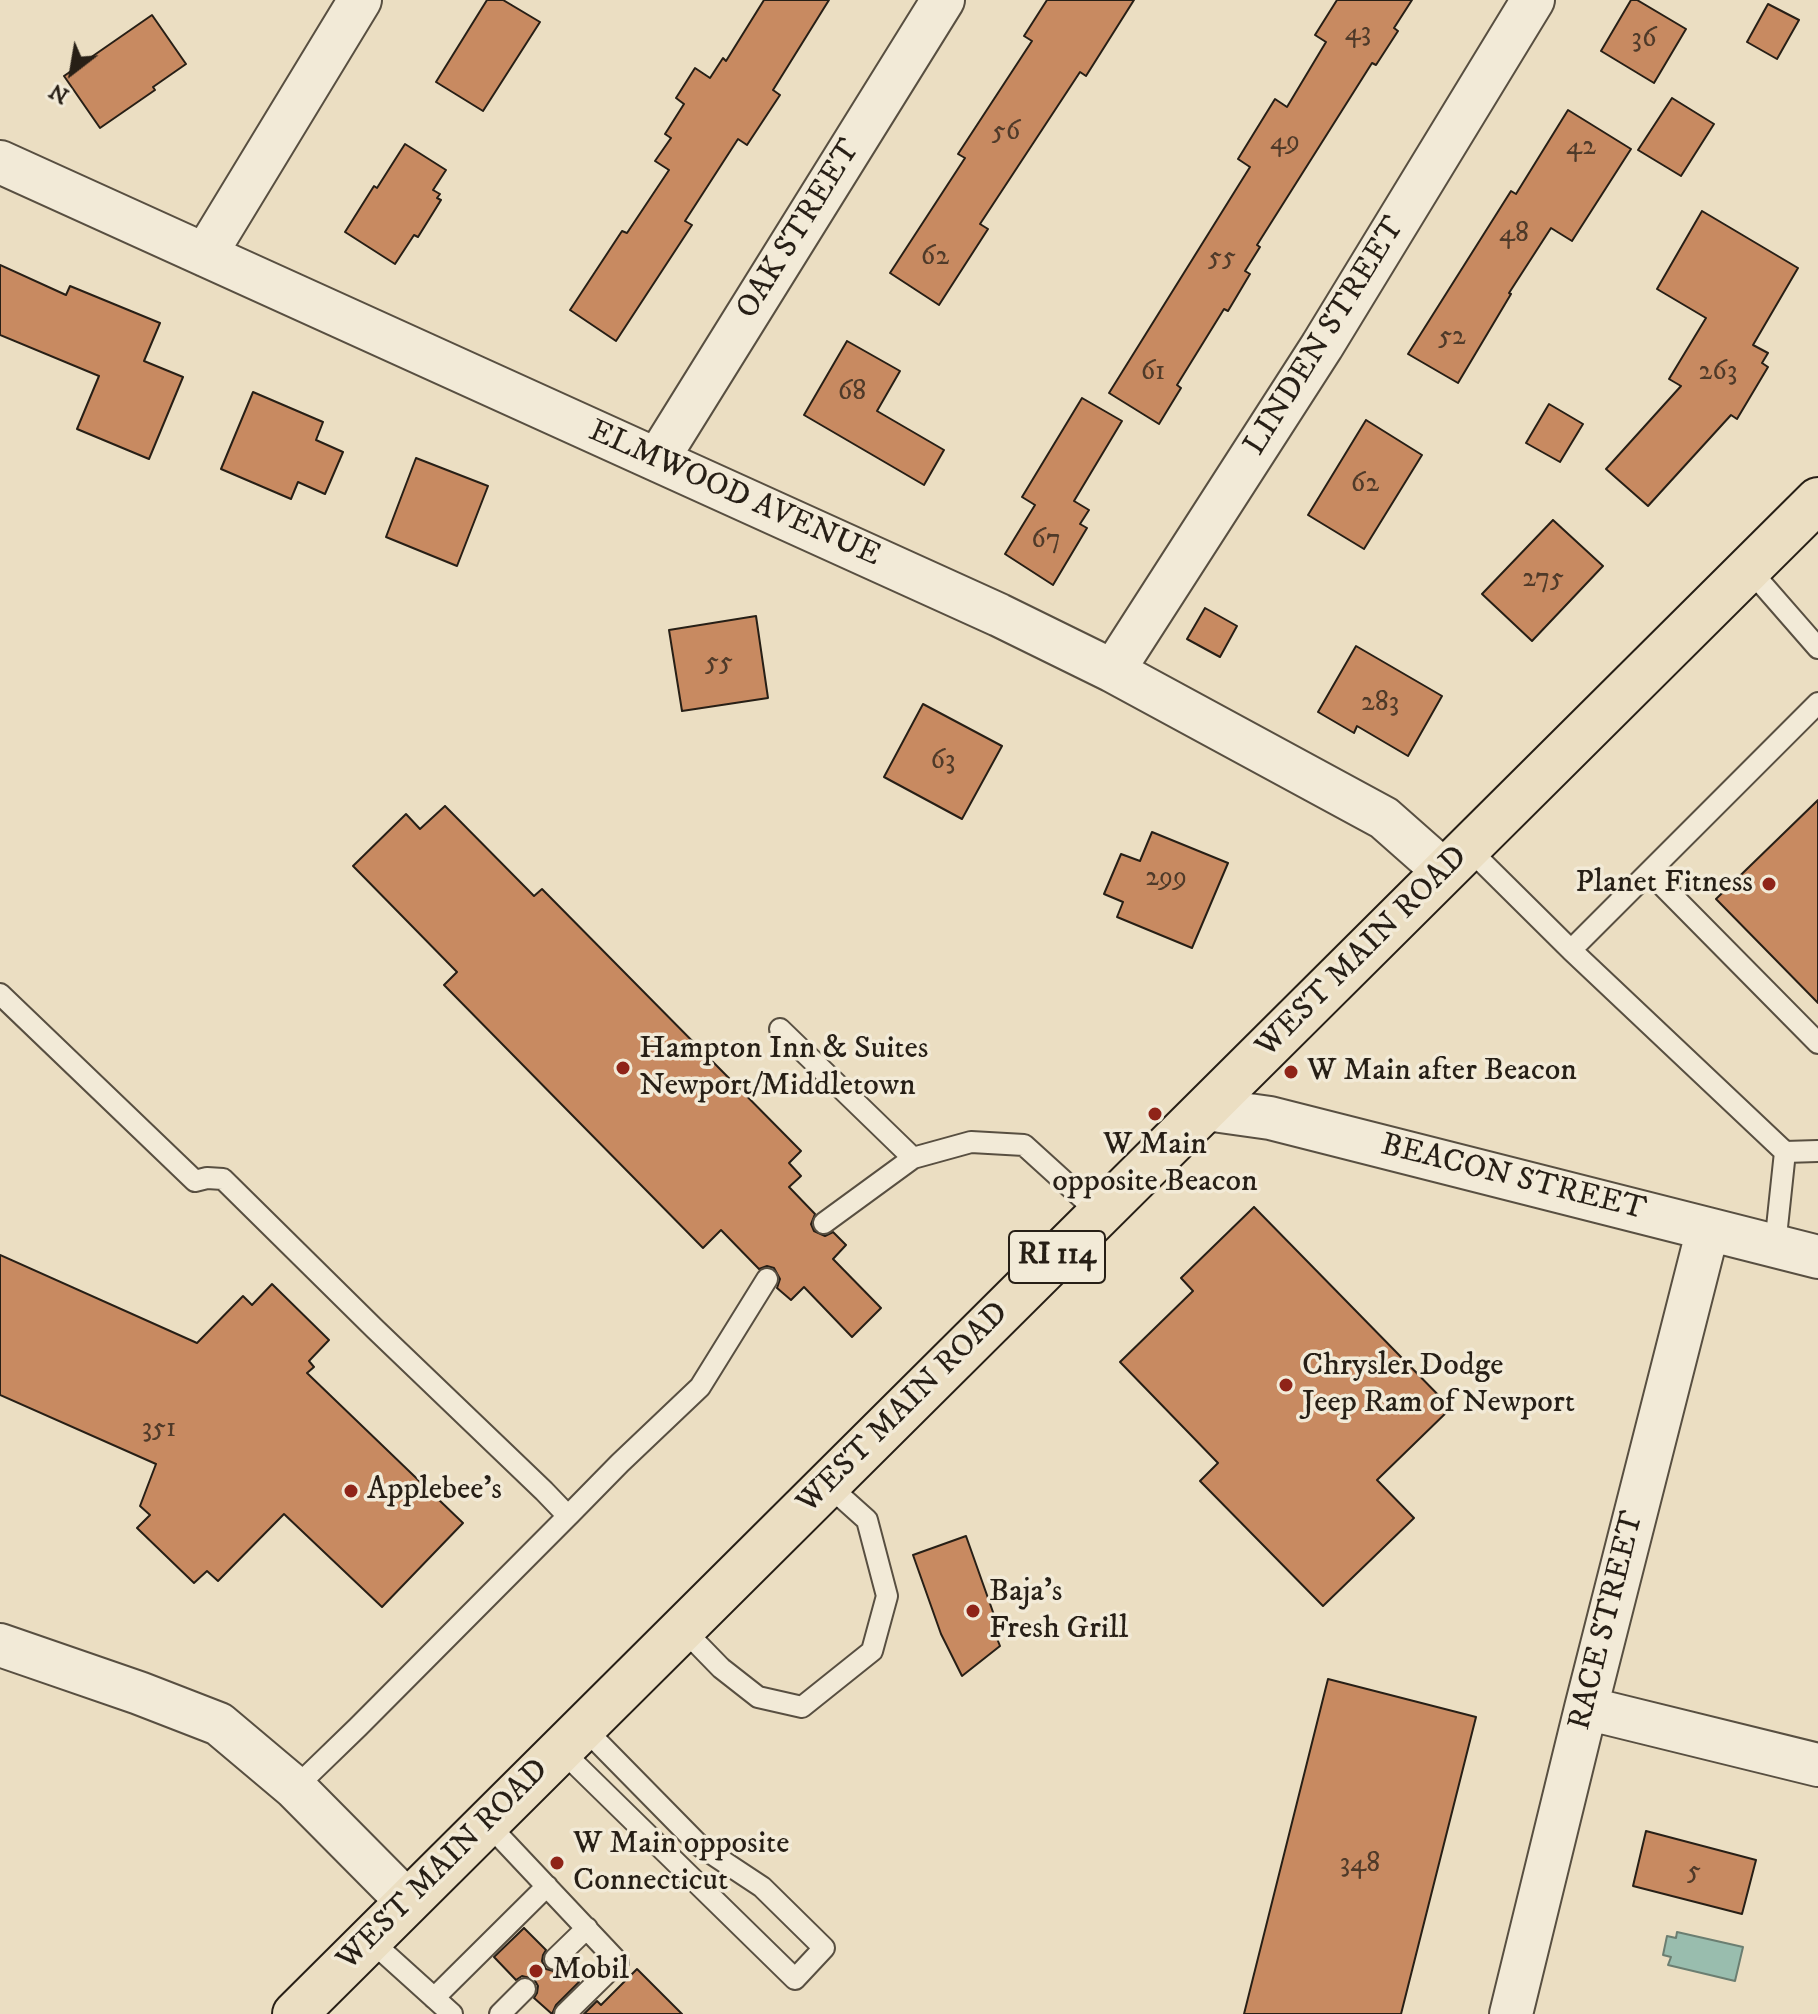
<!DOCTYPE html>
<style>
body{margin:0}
#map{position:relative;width:1818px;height:2014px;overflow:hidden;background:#ebdec2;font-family:"IM FELL DW Pica",serif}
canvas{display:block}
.north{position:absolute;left:32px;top:32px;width:80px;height:80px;-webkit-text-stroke:6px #f2ead7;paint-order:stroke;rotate:211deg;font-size:22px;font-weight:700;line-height:32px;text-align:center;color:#271f16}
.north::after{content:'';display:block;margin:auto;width:28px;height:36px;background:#271f16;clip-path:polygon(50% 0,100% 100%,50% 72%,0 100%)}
</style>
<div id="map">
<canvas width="1818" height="2014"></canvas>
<div class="north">N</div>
</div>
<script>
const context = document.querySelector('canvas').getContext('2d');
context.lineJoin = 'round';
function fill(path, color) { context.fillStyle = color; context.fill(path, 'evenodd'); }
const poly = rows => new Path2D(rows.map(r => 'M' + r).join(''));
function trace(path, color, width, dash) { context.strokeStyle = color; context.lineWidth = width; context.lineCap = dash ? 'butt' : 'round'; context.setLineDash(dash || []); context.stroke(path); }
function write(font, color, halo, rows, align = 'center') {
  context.font = font + ' "IM FELL DW Pica",serif'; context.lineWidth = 7; context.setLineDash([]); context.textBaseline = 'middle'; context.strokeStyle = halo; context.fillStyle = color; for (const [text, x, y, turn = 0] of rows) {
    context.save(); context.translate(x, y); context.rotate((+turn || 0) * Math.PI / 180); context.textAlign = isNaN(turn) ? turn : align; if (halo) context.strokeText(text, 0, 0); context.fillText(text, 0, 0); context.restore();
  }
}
const water = poly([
 [1677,1932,1743,1947,1735,1981,1668,1965,1671,1957,1663,1955,1667,1936,1676,1938,1677,1932]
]);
const building = poly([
 [487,0,503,0,540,22,483,111,436,82,487,0],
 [764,0,829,0,773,90,780,95,747,145,738,139,685,221,692,225,616,341,570,310,622,231,627,233,669,170,655,161,671,138,665,134,684,104,676,98,695,68,710,78,723,58,726,61,764,0],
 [1047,0,1134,0,1086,76,1080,72,980,224,988,229,939,305,890,273,965,158,958,154,1032,41,1024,36,1047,0],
 [1337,0,1412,0,1394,28,1398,31,1376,65,1372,63,1257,245,1260,247,1245,271,1250,274,1228,311,1224,309,1177,385,1181,388,1159,424,1109,393,1250,167,1238,159,1275,99,1287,107,1326,42,1315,35,1337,0],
 [1631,0,1637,0,1686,29,1654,83,1601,51,1631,0],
 [1768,4,1799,20,1777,59,1747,42,1768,4],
 [152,15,186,64,153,87,155,90,100,128,64,76,152,15],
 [1672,98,1714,124,1681,176,1638,150,1672,98],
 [1568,110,1631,149,1572,241,1551,228,1509,293,1511,294,1458,383,1408,354,1511,191,1516,194,1568,110],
 [405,144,446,170,433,190,440,194,437,198,441,200,418,237,414,235,395,264,345,232,374,186,377,188,405,144],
 [1702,211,1798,268,1753,345,1768,353,1762,363,1768,367,1737,419,1731,415,1648,506,1606,469,1681,386,1669,379,1706,318,1657,289,1702,211],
 [0,265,66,295,70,286,160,323,144,361,183,377,149,459,77,429,99,376,0,335,0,265],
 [847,341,900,371,877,411,944,450,924,485,804,415,847,341],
 [253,392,323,422,316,440,343,452,325,494,298,482,291,499,221,469,253,392],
 [1082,398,1122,421,1074,501,1089,510,1080,524,1087,528,1053,585,1005,554,1035,505,1022,497,1082,398],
 [1549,404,1583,424,1560,462,1526,443,1549,404],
 [1366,420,1422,455,1364,549,1308,515,1366,420],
 [416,458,488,486,457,566,386,537,416,458],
 [1553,520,1603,566,1532,641,1482,594,1553,520],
 [1205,608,1237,626,1220,657,1187,639,1205,608],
 [756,616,768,698,682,711,669,630,756,616],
 [1356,646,1442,696,1408,756,1357,726,1354,733,1318,712,1356,646],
 [923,704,1002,746,962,819,884,777,923,704],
 [1818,800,1818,1003,1716,899,1818,800],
 [445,806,534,896,542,889,801,1151,789,1163,801,1176,789,1187,815,1214,811,1224,814,1231,825,1236,833,1232,846,1245,833,1259,881,1308,852,1337,804,1287,791,1300,777,1288,780,1279,774,1268,767,1266,759,1269,721,1230,703,1248,444,985,457,972,353,866,406,814,420,829,445,806],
 [1152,832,1228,863,1192,948,1117,917,1123,902,1104,894,1121,854,1140,861,1152,832],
 [1254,1207,1451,1408,1377,1480,1414,1518,1323,1606,1200,1481,1218,1463,1120,1362,1193,1291,1181,1278,1254,1207],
 [0,1255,197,1343,243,1296,252,1305,272,1284,329,1340,309,1361,314,1367,307,1373,463,1523,382,1607,284,1514,218,1581,207,1571,194,1583,137,1528,150,1515,140,1506,156,1464,0,1395,0,1255],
 [966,1536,999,1629,994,1631,1000,1646,962,1676,941,1634,913,1555,966,1536],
 [1328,1679,1476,1717,1401,2014,1244,2014,1328,1679],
 [1646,1831,1756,1860,1742,1914,1633,1886,1646,1831],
 [524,1928,546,1950,543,1955,542,1961,546,1969,557,1972,564,1968,579,1982,556,2005,552,2014,534,1998,537,1993,538,1986,534,1979,522,1976,516,1980,494,1957,524,1928],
 [637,1969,682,2014,584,2014,597,2001,601,2005,637,1969]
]);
const service = poly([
 [1749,569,1818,648],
 [1468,848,1571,950,1785,1152,1818,1151],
 [1649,872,1818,1043],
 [1571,950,1818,703],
 [0,994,195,1181,207,1178,223,1179,375,1329,544,1491,568,1516,358,1727,295,1788],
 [780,1029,913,1158],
 [824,1223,913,1158,971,1142,1024,1145,1100,1214],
 [1775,1246,1785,1152],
 [568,1516,620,1463,700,1387,767,1279],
 [683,1629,721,1668,758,1697,802,1707,872,1651,887,1596,867,1520,828,1485],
 [561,1750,795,1979,824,1948,762,1887,700,1846,584,1728],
 [487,1823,618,1962,565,2014],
 [370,1940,452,2014],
 [555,1959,587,1928],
 [434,1998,547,1886],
 [500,2014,525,1989]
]);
const minor = poly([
 [0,162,999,615,1113,671,1384,818,1444,871],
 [205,255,360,0],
 [657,460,943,0],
 [1113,671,1322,346,1533,0],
 [1206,1109,1270,1118,1818,1257],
 [0,1645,139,1693,219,1724,295,1788,408,1902],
 [1586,1708,1818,1765],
 [1511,2014,1586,1708,1708,1229]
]);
const primary = poly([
 [295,2014,1818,500]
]);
const markers = [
 [1769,884,8,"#8f2418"],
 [623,1068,8,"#8f2418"],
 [1291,1072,8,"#8f2418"],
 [1155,1114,8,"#8f2418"],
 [1286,1385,8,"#8f2418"],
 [351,1491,8,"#8f2418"],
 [973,1611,8,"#8f2418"],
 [557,1863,8,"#8f2418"],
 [536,1971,8,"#8f2418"]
];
const numberNames = [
 ["43",1358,34],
 ["36",1644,40],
 ["56",1006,133],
 ["49",1285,143],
 ["42",1581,148],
 ["48",1514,235],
 ["62",935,258],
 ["55",1222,259],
 ["52",1452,338],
 ["61",1153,373],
 ["263",1718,373],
 ["68",852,393],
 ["62",1365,485],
 ["67",1046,541],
 ["275",1543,580],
 ["55",719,664],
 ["283",1380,704],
 ["63",943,762],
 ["299",1166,879],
 ["351",159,1430],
 ["348",1360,1865],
 ["5",1694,1873]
];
const shields = [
 [1057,1257,96]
];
const shieldNames = [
 ["RI 114",1057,1257]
];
const streetNames = [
 ["OAK STREET",800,230,-58],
 ["LINDEN STREET",1326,337,-58],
 ["ELMWOOD AVENUE",734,495,24],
 ["WEST MAIN ROAD",1363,953,-45],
 ["BEACON STREET",1513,1179,14],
 ["WEST MAIN ROAD",904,1409,-45],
 ["RACE STREET",1608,1621,-76],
 ["WEST MAIN ROAD",444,1866,-45]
];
const poiNames = [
 ["Planet Fitness",1753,884,"right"],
 ["Hampton Inn & Suites",639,1050],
 ["Newport/Middletown",639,1087],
 ["W Main after Beacon",1307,1072],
 ["W Main",1155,1146,"center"],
 ["opposite Beacon",1155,1183,"center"],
 ["Chrysler Dodge",1302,1367],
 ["Jeep Ram of Newport",1302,1404],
 ["Applebee's",367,1491],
 ["Baja's",989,1593],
 ["Fresh Grill",989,1630],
 ["W Main opposite",573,1845],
 ["Connecticut",573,1882],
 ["Mobil",552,1971]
];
fill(water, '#99bdae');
trace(water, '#6b7e71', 2);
fill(building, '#c88a61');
trace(building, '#271f16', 2);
trace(service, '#584f41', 24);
trace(minor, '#584f41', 46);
trace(primary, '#271f16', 48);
trace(service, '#f2ead7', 20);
trace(minor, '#f2ead7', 42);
trace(primary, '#ebdec2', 44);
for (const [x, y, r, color] of markers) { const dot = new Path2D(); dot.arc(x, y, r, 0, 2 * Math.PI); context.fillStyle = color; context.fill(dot); trace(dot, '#f2ead7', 3); }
write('28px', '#4f3a29', null, numberNames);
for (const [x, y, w] of shields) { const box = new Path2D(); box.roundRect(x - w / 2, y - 26, w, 52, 6); context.fillStyle = '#f2ead7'; context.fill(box); trace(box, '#271f16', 2); }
write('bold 30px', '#271f16', null, shieldNames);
write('32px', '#271f16', '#f2ead7', streetNames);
write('32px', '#271f16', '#f2ead7', poiNames, 'left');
</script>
